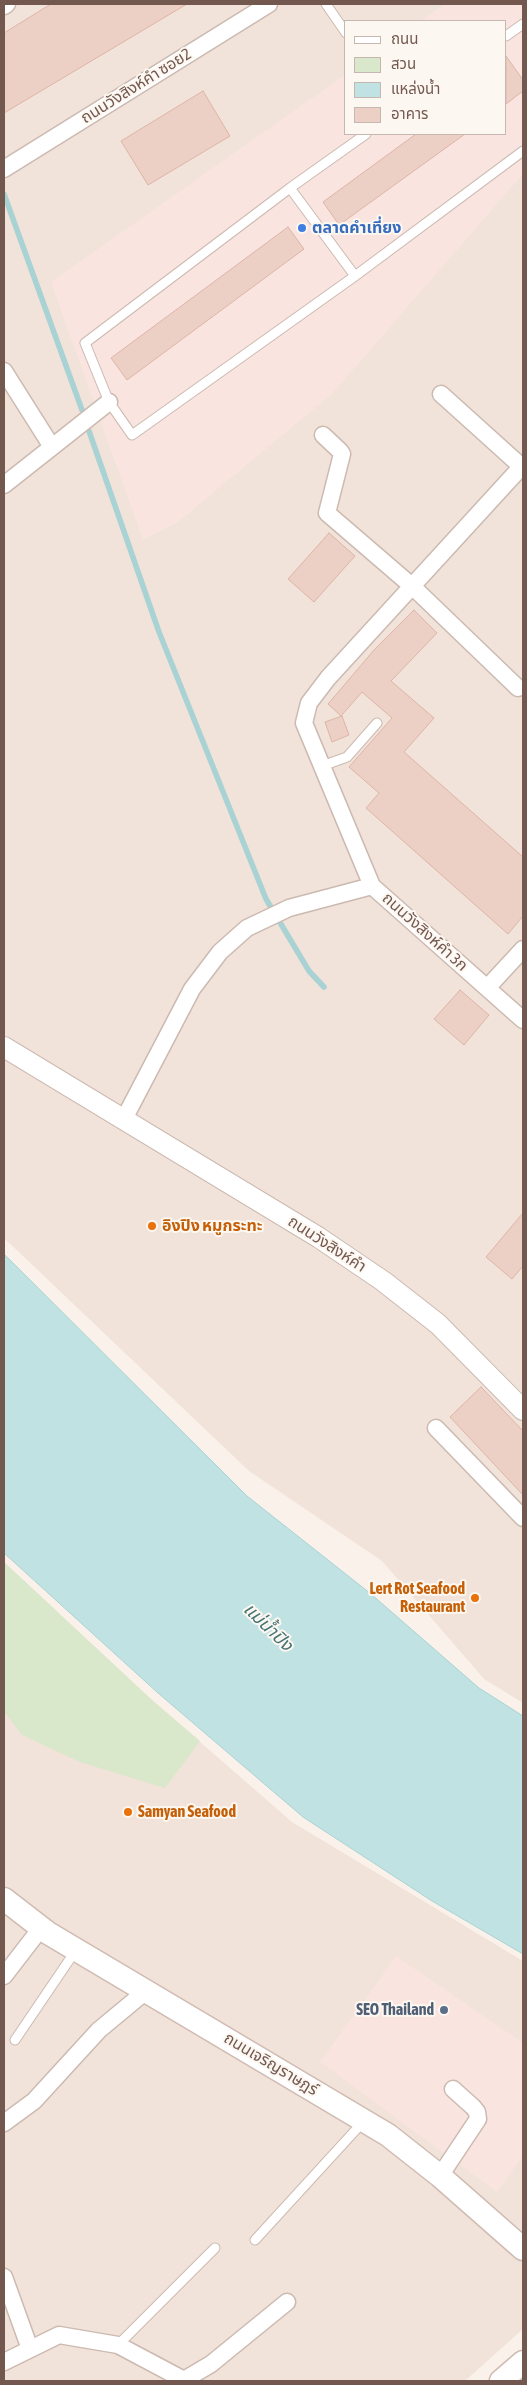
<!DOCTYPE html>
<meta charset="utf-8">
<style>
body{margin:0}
#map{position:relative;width:527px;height:2385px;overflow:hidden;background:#faf2ea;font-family:"Asap Condensed","Noto Sans Thai",sans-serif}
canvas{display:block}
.frame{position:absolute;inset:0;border:5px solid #735850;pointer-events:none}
.legend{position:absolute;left:344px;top:20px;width:162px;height:115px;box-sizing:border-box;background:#fdf7f1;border:1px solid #c6b7b1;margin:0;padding:6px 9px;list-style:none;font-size:15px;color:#735850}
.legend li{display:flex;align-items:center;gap:10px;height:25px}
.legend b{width:25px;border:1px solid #c6b7b1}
</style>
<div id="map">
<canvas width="527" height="2385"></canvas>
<div class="frame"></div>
<ul class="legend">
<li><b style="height:6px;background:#fff"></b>ถนน</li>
<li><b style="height:14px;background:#d9e7ca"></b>สวน</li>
<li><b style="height:14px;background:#c0e2e2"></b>แหล่งน้ำ</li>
<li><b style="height:14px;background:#edd0c5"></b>อาคาร</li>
</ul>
</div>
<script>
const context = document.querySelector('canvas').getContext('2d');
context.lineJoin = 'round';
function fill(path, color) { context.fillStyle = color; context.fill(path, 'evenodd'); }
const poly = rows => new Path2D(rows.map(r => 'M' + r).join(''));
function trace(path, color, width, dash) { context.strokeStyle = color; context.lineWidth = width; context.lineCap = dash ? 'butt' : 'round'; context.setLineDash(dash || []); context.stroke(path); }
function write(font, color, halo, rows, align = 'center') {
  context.font = font + ' "Asap Condensed","Noto Sans Thai",sans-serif'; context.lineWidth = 4; context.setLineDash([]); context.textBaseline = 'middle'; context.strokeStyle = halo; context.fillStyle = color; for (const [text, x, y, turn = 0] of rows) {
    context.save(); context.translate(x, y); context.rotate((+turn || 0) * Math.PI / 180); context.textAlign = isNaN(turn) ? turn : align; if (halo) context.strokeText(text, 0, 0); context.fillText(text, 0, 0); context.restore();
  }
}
const residential = poly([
 [4,4,523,4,523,1703,484,1679,382,1561,249,1471,4,1238],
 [346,21,506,21,506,134,346,134],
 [4,1562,152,1700,292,1822,523,1961,523,2329,465,2381,4,2381]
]);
const commercial = poly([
 [445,4,523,4,523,174,332,394,178,522,143,540,51,282,346,74,346,134,506,134,506,21,420,21],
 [396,1956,523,2043,523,2156,497,2192,320,2062]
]);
const green = poly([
 [4,1562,152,1700,200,1741,165,1788,80,1762,22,1735,4,1711]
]);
const water = poly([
 [4,1254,247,1496,371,1594,479,1688,523,1716,523,1954,432,1901,303,1817,158,1693,4,1553,4,1254]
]);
const stream = poly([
 [4,194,82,410],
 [89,431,159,632,266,899,309,971,324,987]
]);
const building = poly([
 [51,4,187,4,4,113,4,33,51,4],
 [506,56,523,80,523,91,506,104,506,56],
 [203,91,230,136,148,185,121,141,203,91],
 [416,134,465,134,339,225,323,202,416,134],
 [288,227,304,249,127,380,111,358,288,227],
 [329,533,355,556,314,602,288,579,329,533],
 [414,610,437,633,391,681,434,718,404,752,523,857,523,916,508,934,366,808,379,793,349,767,392,718,362,692,341,716,328,704,374,650,414,610],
 [342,716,349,735,332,742,325,722,342,716],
 [460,990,489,1015,464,1045,434,1019,460,990],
 [523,1213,523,1266,512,1279,486,1257,523,1213],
 [481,1387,523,1431,523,1495,450,1417,481,1387]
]);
const service = poly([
 [326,4,346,33],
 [506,36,523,24],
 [366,134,290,188,85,343,109,402,132,435,355,276,523,151],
 [290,188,355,276],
 [322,766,347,757,377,723],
 [15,2040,76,1950],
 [255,2240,363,2122],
 [118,2345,215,2248]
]);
const minor = poly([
 [4,6,7,4],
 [4,169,269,4],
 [4,371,52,447],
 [441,394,522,467],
 [323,435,340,451,342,454,327,513,413,587,518,688],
 [4,485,109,402],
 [372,886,304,723,309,703,328,678,523,465],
 [487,988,523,949],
 [124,1119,192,989,220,952,247,928,289,908,372,886,523,1020],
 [436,1428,523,1518],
 [4,1976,41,1928],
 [4,2123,34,2101,99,2030,146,1991],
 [440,2176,478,2119,477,2112,473,2107,453,2089],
 [4,2277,30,2349],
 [4,2362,59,2335,118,2345,184,2380,211,2364,287,2302]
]);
const tertiary = poly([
 [4,1047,318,1237,383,1281,438,1324,523,1410]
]);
const secondary = poly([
 [4,1899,48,1933,388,2135,440,2176,523,2249],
 [501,2381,523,2362]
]);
const markers = [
 [302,228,5,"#3f7fe0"],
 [152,1226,5,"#e8710a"],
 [475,1598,5,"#e8710a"],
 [128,1812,5,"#e8710a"],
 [444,2010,5,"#5c6f8a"]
];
const streetNames = [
 ["ถนนวังสิงห์คำ ซอย2",136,86,-32],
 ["ถนนวังสิงห์คำ 3ก",425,932,42],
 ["ถนนวังสิงห์คำ",327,1244,33],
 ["ถนนเจริญราษฎร์",271,2064,31]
];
const shopNames = [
 ["ตลาดคำเที่ยง",312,228]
];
const foodNames = [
 ["อิงปิง หมูกระทะ",162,1226],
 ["Lert Rot Seafood",465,1589,"right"],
 ["Restaurant",465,1607,"right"],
 ["Samyan Seafood",138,1812]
];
const serviceNames = [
 ["SEO Thailand",434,2010]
];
const waterNames = [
 ["แม่น้ำปิง",268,1627,44]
];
fill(residential, '#f1e3d9');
fill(commercial, '#f9e4e0');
fill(green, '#d9e7ca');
fill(water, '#c0e2e2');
trace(water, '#a8d2d3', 1);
trace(stream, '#a8d2d3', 5.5);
fill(building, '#edd0c5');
trace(building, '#deb5a7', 1);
trace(service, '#ccbab1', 11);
trace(minor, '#ccbab1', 19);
trace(tertiary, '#ccbab1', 22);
trace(secondary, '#d0bbb2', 25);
trace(service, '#fff', 9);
trace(minor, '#fff', 16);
trace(tertiary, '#fff', 20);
trace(secondary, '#fff', 22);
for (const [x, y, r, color] of markers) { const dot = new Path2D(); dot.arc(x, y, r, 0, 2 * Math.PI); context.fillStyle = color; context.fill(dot); trace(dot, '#fdf7f1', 2); }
write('16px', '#735850', '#fdf7f1', streetNames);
write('bold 16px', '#366cbe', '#fdf7f1', shopNames, 'left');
write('bold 16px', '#c56008', '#fdf7f1', foodNames, 'left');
write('bold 16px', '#4e5e75', '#fdf7f1', serviceNames, 'right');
write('italic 18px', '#457476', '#fdf7f1', waterNames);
</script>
